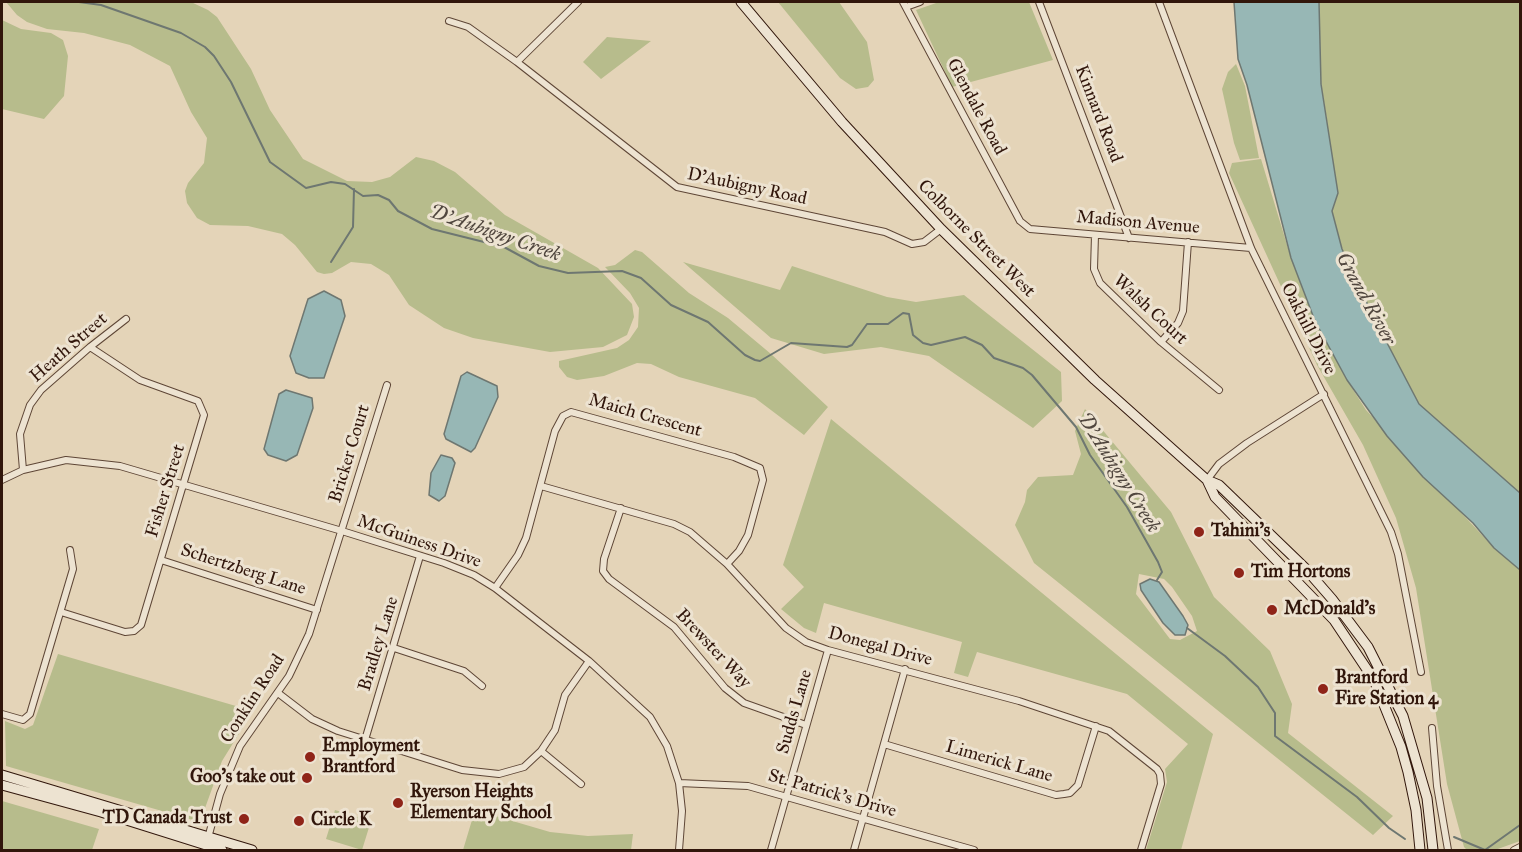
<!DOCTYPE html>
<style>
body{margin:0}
#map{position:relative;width:1522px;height:852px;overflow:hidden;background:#e4d4b8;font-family:"IM FELL Great Primer",serif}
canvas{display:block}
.frame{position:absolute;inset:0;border:3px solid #31160b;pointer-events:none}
</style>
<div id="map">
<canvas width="1522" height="852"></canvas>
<div class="frame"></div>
</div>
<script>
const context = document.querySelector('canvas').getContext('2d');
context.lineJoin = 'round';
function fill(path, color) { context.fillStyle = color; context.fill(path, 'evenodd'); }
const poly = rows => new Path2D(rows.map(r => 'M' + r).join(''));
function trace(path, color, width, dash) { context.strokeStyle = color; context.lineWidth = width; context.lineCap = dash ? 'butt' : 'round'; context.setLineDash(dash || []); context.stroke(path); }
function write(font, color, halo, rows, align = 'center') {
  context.font = font + ' "IM FELL Great Primer",serif'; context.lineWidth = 6; context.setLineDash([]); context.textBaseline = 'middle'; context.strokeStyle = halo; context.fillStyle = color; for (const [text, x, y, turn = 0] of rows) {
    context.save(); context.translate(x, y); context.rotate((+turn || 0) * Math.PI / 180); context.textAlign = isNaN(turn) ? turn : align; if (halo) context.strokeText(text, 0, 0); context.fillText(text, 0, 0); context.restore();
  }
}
const green = poly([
 [6,2,191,2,208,10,217,17,251,69,270,110,303,159,347,181,372,182,390,177,416,157,434,161,455,172,505,215,598,268,632,304,634,317,627,335,603,347,550,352,473,338,444,328,409,305,389,275,371,264,351,262,332,273,324,274,317,272,295,245,282,234,248,226,210,225,197,218,187,203,185,191,188,183,204,163,207,138,191,112,170,66,130,45,84,33,47,29,27,22,17,15],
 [778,2,839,2,867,42,874,80,868,87,856,89,840,78],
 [939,2,1029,2,1053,60,952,87,916,10],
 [1319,2,1520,2,1520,493,1419,404,1374,318,1342,249,1332,211,1327,120,1321,84],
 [2,20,21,29,51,33,63,40,68,56,64,96,44,119,2,109],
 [607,37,651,41,601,79,583,62],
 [1236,64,1245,86,1259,158,1240,160,1234,143,1222,89,1228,72],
 [1261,159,1291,258,1315,321,1347,380,1366,410,1494,548,1520,570,1520,841,1495,850,1467,850,1464,847,1447,784,1416,588,1396,518,1363,445,1317,365,1229,173,1232,163],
 [635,250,642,252,689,293,728,318,771,354,828,407,804,435,755,398,679,377,651,364,637,363,604,376,577,380,567,377,559,367,559,361,617,348,629,340,638,327,639,308,630,293,605,267,615,265],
 [683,262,780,290,792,266,887,297,916,302,964,295,1061,372,1062,401,1033,428,929,356,881,347,824,354,771,338],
 [1085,409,1171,512,1214,597,1270,651,1292,704,1288,733,1393,816,1373,835,1034,563,1015,525,1025,502,1027,490,1038,477,1073,475,1081,454,1075,431],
 [1139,574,1164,579,1172,587,1192,616,1197,631,1180,640,1170,639,1136,594],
 [831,419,1213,734,1181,850,1146,850,1167,782,1165,769,1188,744,1127,694,977,652,968,677,954,673,962,642,824,603,816,633,804,628,781,609,804,587,783,565],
 [58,654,253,711,222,761,200,822,6,766,5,721,25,729,33,725],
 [2,801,99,829,92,850,2,850],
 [335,810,371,821,362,850,326,839],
 [475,810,550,832,588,836,633,834,631,850,463,850]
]);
const water = poly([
 [1234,2,1319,2,1321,84,1338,193,1332,211,1342,249,1374,318,1419,404,1520,493,1520,570,1494,548,1473,523,1423,477,1387,436,1347,380,1315,321,1291,258,1247,85,1238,59,1234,2],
 [324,291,341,300,345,316,324,378,309,378,296,373,290,356,308,299,324,291],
 [467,372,497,386,498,397,475,448,471,452,446,439,444,434,461,376,467,372],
 [286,390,312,398,313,408,297,455,286,461,268,455,264,449,279,394,286,390],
 [441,455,452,458,455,463,445,496,439,501,429,495,431,473,441,455],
 [1150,579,1159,582,1183,616,1188,625,1185,635,1175,635,1163,623,1141,590,1140,584,1150,579]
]);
const stream = poly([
 [79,2,101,5,181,33,205,47,214,56,231,82,270,162,306,188,331,182,345,184,363,196,378,195,389,200,398,211,432,229,504,247,539,266,568,273,622,271,641,278,671,305,708,322,745,355,755,360,760,361,791,343,847,347,852,345,867,324,888,324,903,313,909,314,913,335,923,343,931,345,965,337,982,345,994,358,1023,368,1032,375,1076,427,1090,455,1127,507,1158,562,1162,572,1157,580],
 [331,262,353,227,354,189],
 [1187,628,1225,656,1258,687,1275,713,1275,736,1357,797,1389,828,1405,839],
 [1454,837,1485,850,1520,825]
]);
const street = poly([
 [903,2,1020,221,1030,229,1251,248],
 [1039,2,1129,238],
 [1159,2,1251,248,1391,532,1398,554,1421,672],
 [906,7,920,2],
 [449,21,468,27,517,62,677,187,885,232,912,244,924,242,941,229],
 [517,62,578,2],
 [1095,235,1094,269,1100,283,1161,342,1219,390],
 [1161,342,1178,323,1183,311,1188,242],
 [23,470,20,434,30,405,41,390,90,347,126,319],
 [2,480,23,470,66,460,120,466,342,531,444,563,474,575,495,588,589,661,650,717,667,746,679,783,682,811,679,850],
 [1207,480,1219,464,1247,443,1324,394],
 [541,486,674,524,690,532,727,564,786,628,806,642,828,650,1019,701,1109,731,1157,769,1160,774,1161,784,1141,850],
 [621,508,604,559,603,571,609,579,674,627,725,688,744,703,806,725],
 [161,560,317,610],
 [495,588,518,555,526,538,555,431,563,416,571,412,734,457,760,468,763,480,748,535,739,551,727,564],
 [61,612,125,632,134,631,141,625,204,415,198,401,140,380,90,347],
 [394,648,464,671,482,686],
 [278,693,312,719,338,731,462,770,499,774,524,767,541,751,555,730,565,695,589,661],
 [2,714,23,720,30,714,73,569,70,550],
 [1432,728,1437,786,1448,850],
 [365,740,420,556],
 [884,744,1056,795,1064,794,1070,793,1078,785,1096,726],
 [541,751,581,784],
 [679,783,748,786,974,850],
 [208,838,220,794,240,746,289,676,309,634,387,385],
 [771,850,828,650],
 [854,850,905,669],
 [1514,850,1520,847]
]);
const secondary = poly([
 [741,2,842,122,941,229,1095,380,1207,480,1219,485,1305,568,1332,599,1368,647,1403,716,1427,798,1433,850],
 [1207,480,1215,497,1334,620,1374,680,1401,747,1408,772,1416,810,1420,850],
 [2,775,252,850],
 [2,785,101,812,222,850]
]);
const markers = [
 [1199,532,6,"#8f2418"],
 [1239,573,6,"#8f2418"],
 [1272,610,6,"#8f2418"],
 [1323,689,6,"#8f2418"],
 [310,757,6,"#8f2418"],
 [307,778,6,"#8f2418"],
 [398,803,6,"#8f2418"],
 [244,819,6,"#8f2418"],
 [299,821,6,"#8f2418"]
];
const streetNames = [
 ["Glendale Road",976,107,62],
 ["Kinnard Road",1098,114,69],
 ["D'Aubigny Road",747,187,12],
 ["Madison Avenue",1138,223,5],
 ["Colborne Street West",976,239,45],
 ["Walsh Court",1150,310,43],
 ["Oakhill Drive",1308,329,63],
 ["Heath Street",69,348,-41],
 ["Maich Crescent",645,416,16],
 ["Bricker Court",350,454,-73],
 ["Fisher Street",166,491,-73],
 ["McGuiness Drive",419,542,19],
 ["Schertzberg Lane",243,570,18],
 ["Bradley Lane",379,644,-73],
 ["Donegal Drive",880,647,15],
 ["Brewster Way",713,649,47],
 ["Conklin Road",253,699,-57],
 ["Sudds Lane",795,712,-74],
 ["Limerick Lane",999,762,16],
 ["St. Patrick's Drive",832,794,16]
];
const poiNames = [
 ["Tahini's",1211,532],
 ["Tim Hortons",1251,573],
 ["McDonald's",1284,610],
 ["Brantford",1335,679],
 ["Fire Station 4",1335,700],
 ["Employment",322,747],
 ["Brantford",322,768],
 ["Goo's take out",295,778,"right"],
 ["Ryerson Heights",410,793],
 ["Elementary School",410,814],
 ["TD Canada Trust",232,819,"right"],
 ["Circle K",311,821]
];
const waterNames = [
 ["D'Aubigny Creek",495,234,19],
 ["Grand River",1365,299,61],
 ["D'Aubigny Creek",1118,473,58]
];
fill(green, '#b7bc8c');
fill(water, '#97b7b5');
trace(water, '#6e7771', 1.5);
trace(stream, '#6e7771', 2);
trace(street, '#5e4636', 8);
trace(secondary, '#31160b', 11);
trace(street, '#ede3d1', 6);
trace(secondary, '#ede3d1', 9);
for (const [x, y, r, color] of markers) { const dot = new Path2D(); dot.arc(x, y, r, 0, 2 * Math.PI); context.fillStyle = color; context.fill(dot); trace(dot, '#ede3d1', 2); }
write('18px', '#31160b', '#ede3d1', streetNames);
write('bold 18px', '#31160b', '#ede3d1', poiNames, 'left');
write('italic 20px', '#50463e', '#ede3d1', waterNames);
</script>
